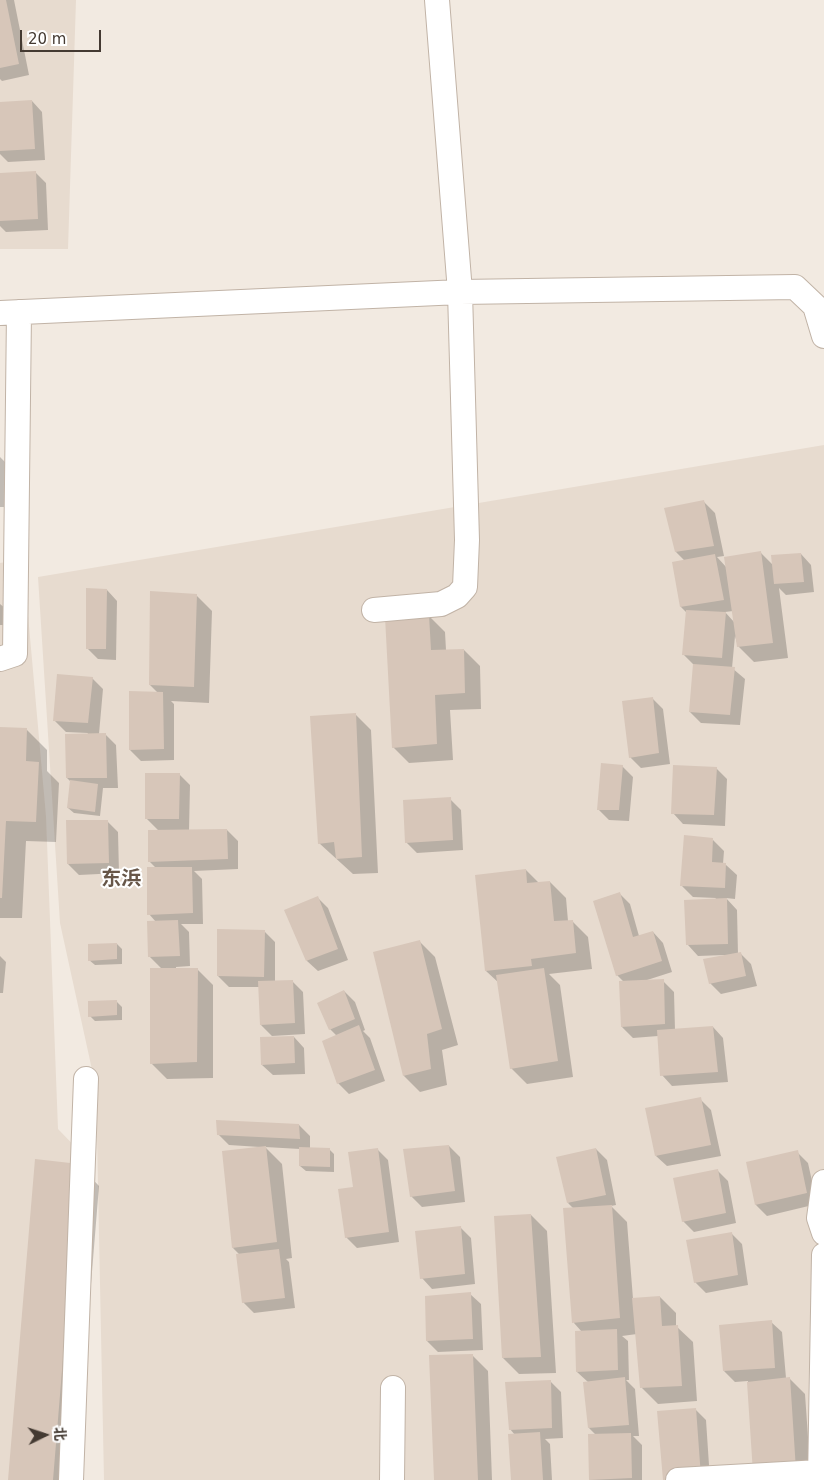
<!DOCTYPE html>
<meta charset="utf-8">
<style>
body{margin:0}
#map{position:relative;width:824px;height:1480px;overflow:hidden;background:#f2eae1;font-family:"DejaVu Sans","Noto Sans SC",sans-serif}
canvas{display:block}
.north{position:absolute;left:20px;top:1410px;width:50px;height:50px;-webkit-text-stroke:4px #fff;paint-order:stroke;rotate:86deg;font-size:14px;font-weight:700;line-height:20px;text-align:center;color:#443a32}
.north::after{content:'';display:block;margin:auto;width:18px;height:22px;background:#443a32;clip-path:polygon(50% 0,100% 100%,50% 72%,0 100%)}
.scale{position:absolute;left:20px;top:30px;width:81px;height:22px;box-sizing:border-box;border:2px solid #443a32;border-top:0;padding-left:6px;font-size:15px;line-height:18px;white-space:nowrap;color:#443a32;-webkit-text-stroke:4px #fff;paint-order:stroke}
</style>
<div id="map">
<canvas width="824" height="1480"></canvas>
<div class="north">北</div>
<div class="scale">20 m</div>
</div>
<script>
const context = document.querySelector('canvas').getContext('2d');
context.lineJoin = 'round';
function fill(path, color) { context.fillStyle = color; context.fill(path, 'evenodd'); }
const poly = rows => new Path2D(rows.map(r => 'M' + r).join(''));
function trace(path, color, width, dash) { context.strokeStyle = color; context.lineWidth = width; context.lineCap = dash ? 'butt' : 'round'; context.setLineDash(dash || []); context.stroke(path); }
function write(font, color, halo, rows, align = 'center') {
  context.font = font + ' "DejaVu Sans","Noto Sans SC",sans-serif'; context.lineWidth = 4; context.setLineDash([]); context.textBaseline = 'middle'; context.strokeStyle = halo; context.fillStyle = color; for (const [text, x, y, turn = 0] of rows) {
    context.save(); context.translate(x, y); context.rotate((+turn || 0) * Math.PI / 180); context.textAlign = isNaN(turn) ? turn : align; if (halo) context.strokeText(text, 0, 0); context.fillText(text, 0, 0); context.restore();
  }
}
const residential = poly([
 [0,0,76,0,68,249,0,249],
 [824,445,824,1480,104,1480,96,1088,60,923,38,577],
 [23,559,46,816,58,1129,92,1164,80,1480,0,1480,0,563]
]);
const shadow = poly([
 [0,0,14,0,29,75,2,81,0,79],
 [32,101,42,112,45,160,8,162,0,154,0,103],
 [35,172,46,183,48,230,6,232,0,226,0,174],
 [0,457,5,462,8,507,0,507],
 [704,502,715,513,724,556,717,557,727,568,761,553,773,565,801,554,811,565,814,592,786,595,779,588,788,658,754,662,738,646,735,636,732,668,745,679,740,725,701,723,690,712,694,665,684,655,687,613,681,607,685,561,676,552,666,509],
 [733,611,734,622,725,612],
 [107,590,117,601,116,660,98,659,87,648],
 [196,595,212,611,209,703,171,701,174,704,174,760,141,761,130,750,158,693,150,685],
 [0,604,6,609,8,625,0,625],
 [429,616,445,632,446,650,464,650,480,666,481,709,450,710,453,760,409,763,393,747],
 [92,678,103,689,99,734,105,734,116,745,118,788,103,788,100,816,74,813,68,808,71,782,67,778,88,733,66,732,55,721],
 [652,698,663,709,670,764,641,768,630,757],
 [355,714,371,730,378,873,353,874,319,843],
 [0,728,27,730,47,750,47,771,59,783,56,842,26,841,22,918,0,918],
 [622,766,633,777,629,821,609,820,598,809],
 [716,768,727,779,725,826,683,824,673,813],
 [179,774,190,785,189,831,227,830,238,841,238,869,194,871,202,879,203,924,181,924,189,932,190,966,176,967,176,969,197,969,213,985,213,1078,167,1079,151,1063,162,969,149,956,156,922,149,914,156,868,149,861,159,831,146,818],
 [450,799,461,810,463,850,417,853,406,842],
 [107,821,118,832,119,873,79,875,68,864],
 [713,840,724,851,723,864,726,865,737,875,735,899,726,898,737,910,738,954,740,953,751,964,757,986,721,994,710,983,725,955,698,956,688,945,716,898,693,897,682,886],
 [526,870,539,883,550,882,566,898,568,921,572,921,588,937,592,969,549,974,560,985,573,1077,527,1084,511,1068,499,983,486,971],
 [619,893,630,904,639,936,653,932,663,943,672,972,644,981,663,981,674,992,675,1030,713,1027,723,1038,728,1082,672,1086,662,1075,658,1036,633,1038,622,1027,624,982,617,975],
 [317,897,328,908,348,960,318,971,307,961],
 [265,932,275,942,275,982,292,981,303,992,305,1034,272,1036,261,1025,260,987,229,987,218,976],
 [419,941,435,957,458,1045,442,1050,447,1085,420,1092,404,1076],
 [117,944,122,949,122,964,95,965,89,960],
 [0,956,6,962,3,993,0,993],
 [344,991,355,1002,365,1030,363,1031,370,1038,385,1081,349,1094,338,1083,337,1036,330,1029,319,1003],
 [117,1002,122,1007,122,1020,95,1021,90,1016],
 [294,1037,304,1048,305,1074,273,1075,262,1065],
 [700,1099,711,1110,721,1156,667,1166,656,1156],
 [299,1125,310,1136,310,1149,329,1149,334,1154,334,1172,306,1171,300,1166,300,1149,265,1147,282,1164,292,1258,286,1259,289,1262,295,1308,254,1313,243,1302,240,1255,233,1248,260,1147,229,1145,218,1134],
 [449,1146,460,1157,465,1202,422,1207,411,1196],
 [377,1149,388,1160,399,1242,357,1248,346,1237],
 [596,1149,607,1160,616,1205,611,1206,627,1222,633,1299,660,1297,676,1313,676,1326,693,1342,697,1401,658,1404,642,1388,637,1334,622,1336,628,1341,629,1380,626,1380,635,1389,639,1436,633,1436,642,1445,642,1480,590,1480,589,1435,596,1435,589,1428,588,1382,577,1372,582,1332,574,1323,574,1209,568,1203],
 [797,1152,808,1163,817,1204,767,1216,756,1205,747,1163],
 [79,1165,99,1186,75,1480,9,1480],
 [717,1170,728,1181,736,1223,694,1232,683,1221],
 [531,1215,547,1231,556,1373,519,1374,503,1358],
 [460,1227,471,1238,475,1284,432,1289,422,1278],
 [731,1233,742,1244,748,1285,706,1293,695,1282],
 [470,1294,481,1304,483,1350,438,1352,427,1341],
 [771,1322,782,1332,786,1378,789,1378,805,1394,811,1480,755,1472,748,1381,735,1382,724,1371],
 [472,1355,488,1371,492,1480,435,1480],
 [550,1381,561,1392,563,1438,545,1439,550,1444,552,1480,512,1480,515,1435,510,1429],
 [695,1409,706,1420,710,1480,666,1480,665,1479]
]);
const building = poly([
 [0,0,6,0,19,64,0,68],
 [32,100,35,149,0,151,0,102],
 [36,171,38,219,0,221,0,173],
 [704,500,714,546,675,552,664,508],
 [761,551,773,643,737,647,724,557],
 [801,553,804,582,774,584,771,555],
 [715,554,724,600,680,607,672,562],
 [86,588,107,589,106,649,86,649],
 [150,591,197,594,194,687,149,685],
 [686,610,726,612,722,658,682,655],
 [429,615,431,650,464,649,465,693,435,695,437,744,392,748,385,617],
 [693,664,735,667,730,715,689,712],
 [57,674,93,677,88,723,53,721],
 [129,691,163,692,164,749,129,750],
 [653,697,659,753,629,758,622,701],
 [356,713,362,857,336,859,334,842,318,844,310,716],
 [0,727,27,728,26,761,39,762,36,822,6,821,2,898,0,898],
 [106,733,107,778,66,778,65,734],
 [601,763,623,765,619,810,597,810],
 [673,765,717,767,714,815,671,814],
 [145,773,180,773,179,819,145,819],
 [70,780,98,784,95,812,67,808],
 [451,797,453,840,405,843,403,800],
 [66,820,108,820,109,863,67,864],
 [227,829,228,859,148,862,148,830],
 [684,835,713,838,712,862,726,863,725,888,680,886],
 [147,867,192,867,193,913,147,915],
 [526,869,527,883,550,881,554,921,573,920,576,953,531,959,532,966,485,971,475,875],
 [620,892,633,937,653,931,662,961,616,976,593,901],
 [318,896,338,949,306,961,284,910],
 [727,898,728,944,686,945,684,900],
 [178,920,180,956,148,957,147,921],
 [217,929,265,930,264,977,217,976],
 [420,940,442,1029,427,1034,431,1069,403,1076,373,952],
 [117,943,117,959,88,961,88,944],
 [741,952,746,976,709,984,703,959],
 [150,968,198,968,197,1062,150,1064],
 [544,968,558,1061,510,1069,496,975],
 [664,979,665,1024,621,1027,619,981],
 [293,980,295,1023,260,1025,258,981],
 [344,990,355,1019,329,1030,317,1003],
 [117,1000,117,1015,88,1017,88,1001],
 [359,1025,375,1070,337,1084,322,1041],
 [713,1026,718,1072,660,1076,657,1030],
 [294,1036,295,1063,261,1065,260,1037],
 [701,1097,711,1145,655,1156,645,1108],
 [216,1120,299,1124,300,1139,217,1135],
 [449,1145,455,1191,410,1197,403,1149],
 [266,1146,277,1242,232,1248,222,1151],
 [299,1147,330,1148,330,1167,299,1166],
 [378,1148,389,1232,345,1238,338,1189,353,1187,348,1152],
 [596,1148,606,1195,567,1203,556,1157],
 [798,1150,807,1193,755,1205,746,1162],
 [35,1159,79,1164,53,1480,8,1480],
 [718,1169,726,1213,682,1222,673,1178],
 [612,1205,620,1318,572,1323,563,1208],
 [531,1214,541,1357,502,1358,494,1216],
 [461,1226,465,1274,420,1279,415,1231],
 [732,1232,738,1275,694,1283,686,1240],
 [279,1249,285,1298,242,1303,236,1254],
 [471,1292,473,1339,426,1341,425,1296],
 [660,1296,662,1326,678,1325,682,1386,640,1388,632,1298],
 [772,1320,775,1368,723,1371,719,1325],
 [617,1329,618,1370,576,1372,575,1331],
 [473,1354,478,1480,434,1480,429,1355],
 [625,1377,629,1425,588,1428,583,1382],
 [790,1377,796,1470,753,1473,747,1382],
 [551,1380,552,1428,509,1430,505,1382],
 [696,1408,701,1477,663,1480,657,1411],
 [540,1432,543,1480,511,1480,508,1434],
 [631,1433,632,1478,589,1480,588,1434]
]);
const minor = poly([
 [0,313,460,292,795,287,815,306,824,336],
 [374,610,441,604,457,596,465,587,467,540,460,292,437,0],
 [0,659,15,654,19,312],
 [824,1182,819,1218,824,1233],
 [71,1480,86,1079],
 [392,1480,393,1388],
 [678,1480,820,1472],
 [820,1480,824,1255]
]);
const quarterNames = [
 ["东浜",121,880]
];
fill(residential, '#e7dbcf');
fill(shadow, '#0003');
fill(building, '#d7c6b9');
trace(minor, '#c1b3a6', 26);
trace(minor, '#fff', 24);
write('bold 20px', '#675648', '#fff', quarterNames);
</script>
